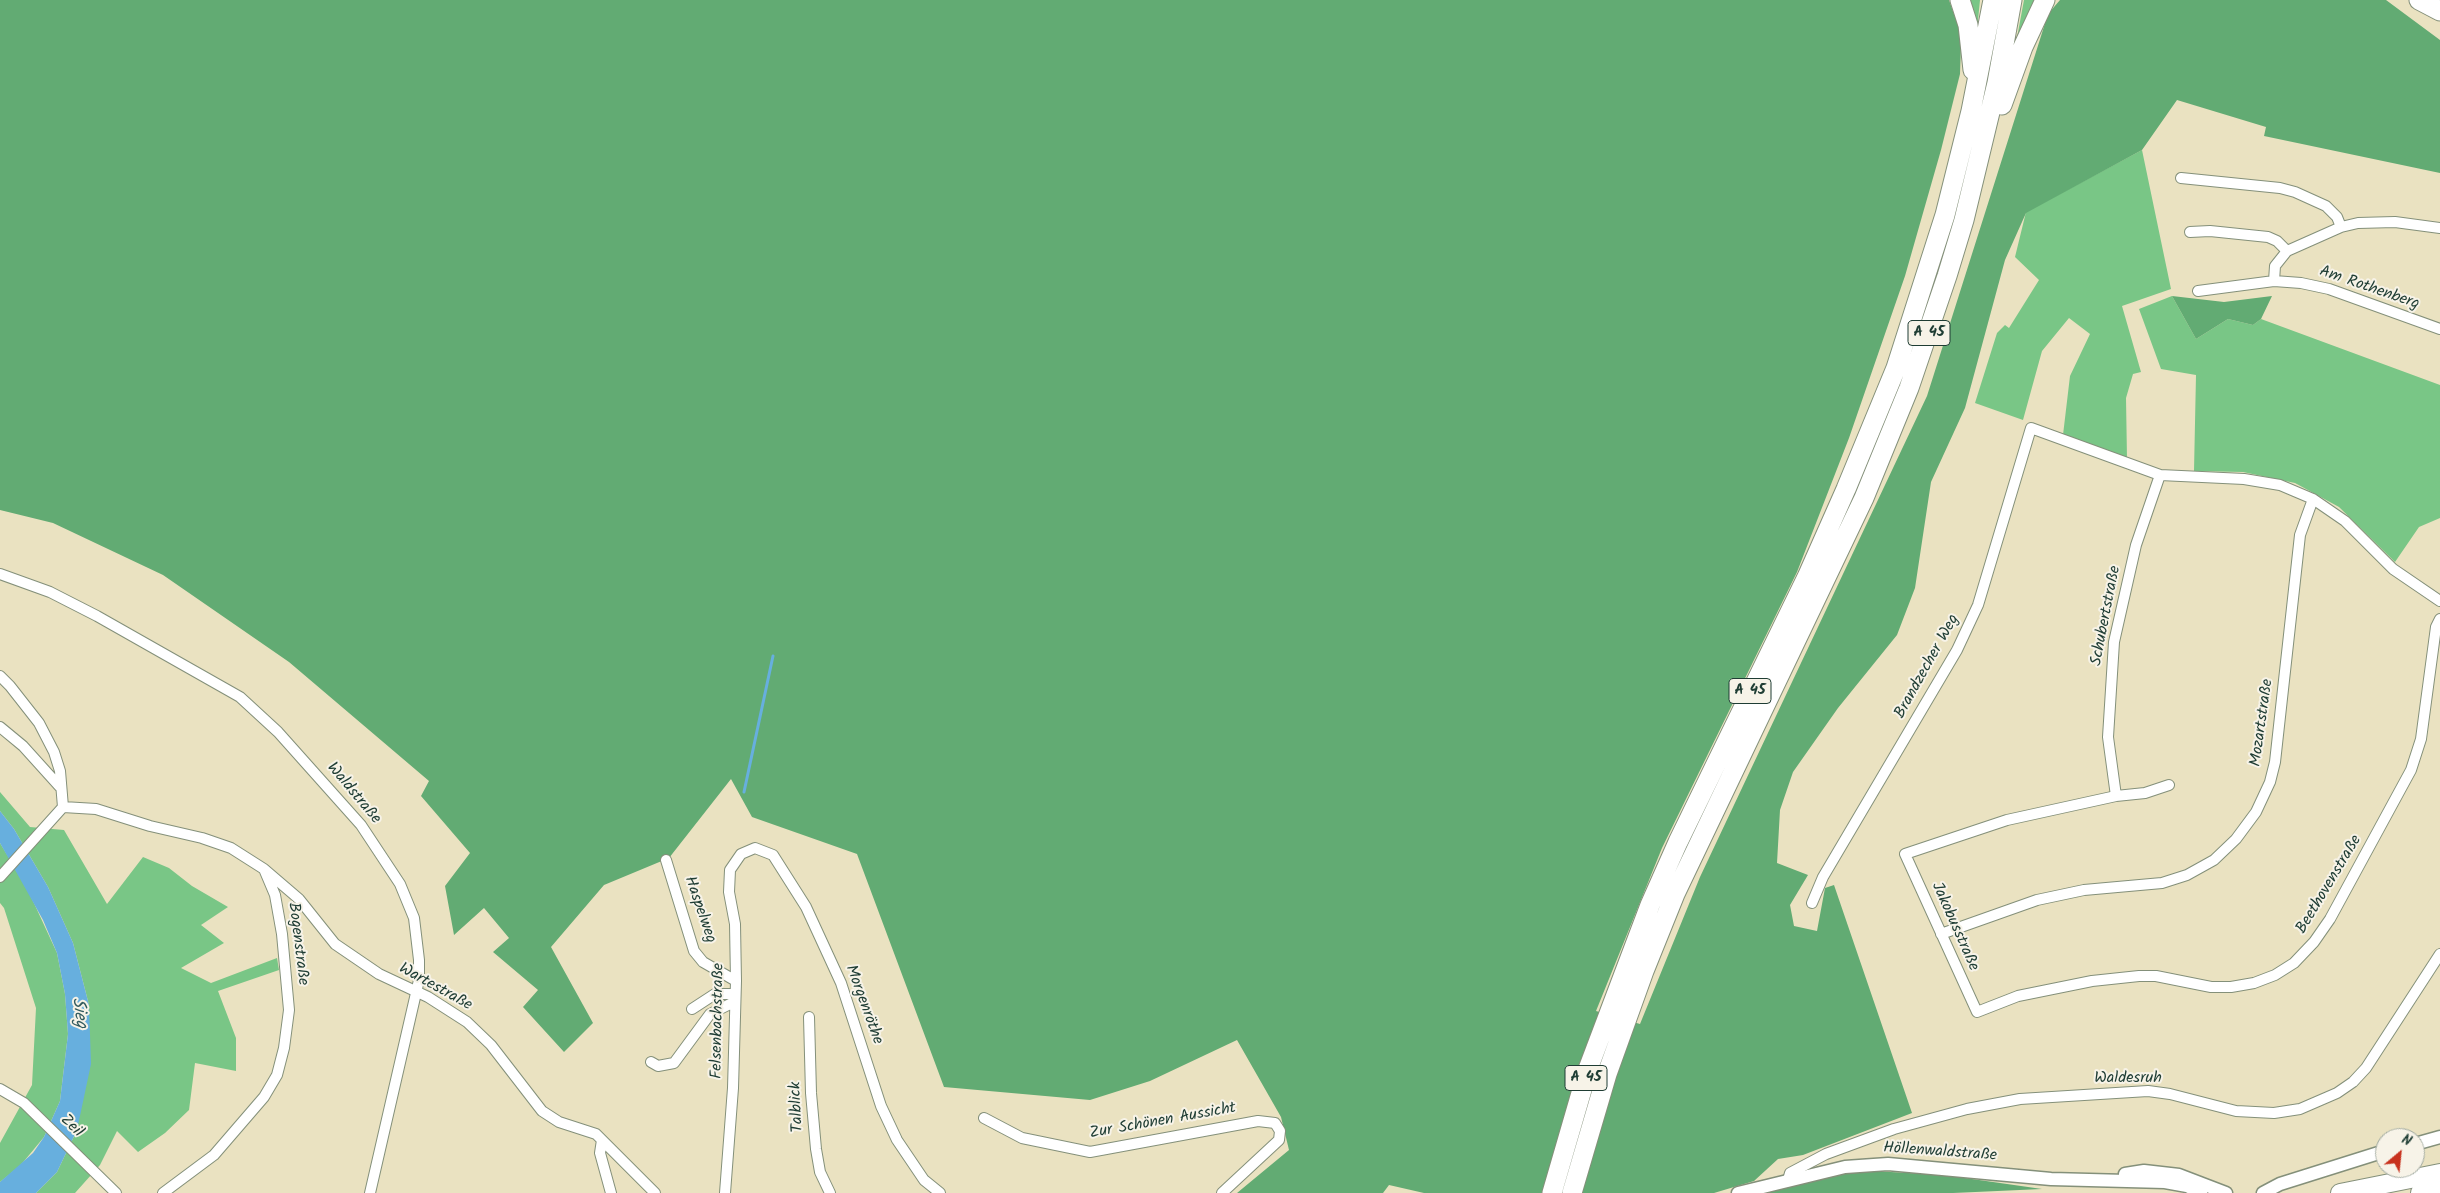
<!DOCTYPE html>
<meta charset="utf-8">
<style>
body{margin:0}
#map{position:relative;width:2440px;height:1193px;overflow:hidden;background:#eae2c1;font-family:Kalam,sans-serif}
canvas{display:block}
.north{position:absolute;left:2375px;top:1128px;width:50px;height:50px;box-sizing:border-box;background:#f7f3e8;border:1px solid #a1aaa0;border-radius:50%;rotate:28deg;font-size:14px;font-weight:700;line-height:20px;text-align:center;color:#1f3d34}
.north::after{content:'';display:block;margin:auto;width:18px;height:22px;background:#c8321e;clip-path:polygon(50% 0,100% 100%,50% 72%,0 100%)}
</style>
<div id="map">
<canvas width="2440" height="1193"></canvas>
<div class="north">N</div>
</div>
<script>
const context = document.querySelector('canvas').getContext('2d');
context.lineJoin = 'round';
function fill(path, color) { context.fillStyle = color; context.fill(path, 'evenodd'); }
const poly = rows => new Path2D(rows.map(r => 'M' + r).join(''));
function trace(path, color, width, dash) { context.strokeStyle = color; context.lineWidth = width; context.lineCap = dash ? 'butt' : 'round'; context.setLineDash(dash || []); context.stroke(path); }
function write(font, color, halo, rows, align = 'center') {
  context.font = font + ' Kalam,sans-serif'; context.lineWidth = 4; context.setLineDash([]); context.textBaseline = 'middle'; context.strokeStyle = halo; context.fillStyle = color; for (const [text, x, y, turn = 0] of rows) {
    context.save(); context.translate(x, y); context.rotate((+turn || 0) * Math.PI / 180); context.textAlign = isNaN(turn) ? turn : align; if (halo) context.strokeText(text, 0, 0); context.fillText(text, 0, 0); context.restore();
  }
}
const green = poly([
 [1970,0,1980,0,1977,30],
 [2024,0,2042,0,2011,70],
 [2142,150,2171,289,2122,306,2141,372,2133,374,2126,398,2127,459,2063,435,2070,376,2090,334,2069,318,2042,351,2023,420,1975,403,1997,333,2005,325,2009,328,2039,280,2015,257,2026,212],
 [2172,296,2196,339,2228,319,2253,325,2261,319,2440,385,2440,518,2419,527,2395,562,2339,507,2295,483,2243,472,2194,471,2196,375,2161,369,2139,309],
 [0,792,30,827,64,830,107,904,143,857,169,868,192,886,228,907,201,925,224,943,181,968,211,983,277,958,279,970,218,991,236,1038,236,1071,195,1063,189,1110,165,1133,138,1152,117,1131,100,1165,75,1193,36,1193,57,1172,77,1130,89,1005,73,943,48,887,14,829,0,811],
 [0,843,27,888,57,953,65,994,68,1034,60,1101,44,1137,20,1166,0,1182,0,1143,32,1085,36,1008,4,908,0,903]
]);
const forest = poly([
 [0,0,1949,0,1959,28,1961,45,1960,74,1941,150,1905,276,1849,438,1797,572,1662,848,1596,1011,1640,1024,1700,877,1927,396,2048,14,2060,0,2386,0,2440,40,2440,173,2264,136,2266,127,2177,100,2142,150,2026,213,2005,260,1965,408,1931,482,1915,588,1897,635,1838,708,1793,772,1780,810,1777,863,1808,875,1790,905,1794,926,1817,931,1825,888,1834,885,1912,1113,1803,1155,1778,1159,1754,1181,1714,1193,1424,1193,1389,1185,1383,1193,1237,1193,1289,1150,1281,1117,1237,1040,1150,1081,1090,1100,944,1087,857,854,752,817,731,779,669,858,604,885,551,947,593,1023,564,1052,523,1007,538,990,493,952,509,938,484,908,454,935,445,886,470,853,421,796,429,781,289,662,163,575,53,523,0,510],
 [2172,296,2224,302,2272,296,2261,319,2253,325,2228,319,2196,339],
 [1855,1170,1944,1175,2042,1189,1953,1193,1760,1193]
]);
const water = poly([
 [0,811,14,829,48,887,73,943,89,1005,91,1064,77,1130,57,1172,36,1193,0,1193,0,1182,33,1153,44,1137,60,1101,68,1034,65,994,57,953,43,920,0,843]
]);
const stream = poly([
 [744,792,773,656]
]);
const minor = poly([
 [2181,178,2280,188,2295,192,2326,206,2337,217,2341,227],
 [2190,232,2210,231,2268,237,2277,241,2287,251],
 [2274,281,2275,266,2287,251,2341,227,2358,223,2395,222,2440,228],
 [2198,291,2274,281,2301,283,2329,289,2440,329],
 [2160,475,2136,545,2114,642,2108,737,2116,796,2007,820,1905,854,1977,1012,2018,996,2092,981,2139,976,2156,976,2211,987,2231,987,2254,983,2275,975,2294,963,2314,942,2330,919,2411,770,2421,739,2436,627,2440,619],
 [0,574,50,592,97,616,240,697,278,732,361,825,400,884,414,918,419,960,419,980,370,1193],
 [0,676,10,686,39,723,54,752,60,771,63,807],
 [0,727,23,746,60,787],
 [2116,796,2145,793,2169,785],
 [63,807,96,809,150,826,202,838,231,848,264,869,275,895,282,934,289,1010,284,1048,277,1075,264,1097,214,1155,163,1193],
 [666,860,694,951,703,962,736,981],
 [264,869,299,899,335,944,379,974,428,997,467,1022,491,1045,542,1111,559,1122,596,1134,655,1193],
 [0,877,63,807],
 [1812,903,1823,877,1957,650,1978,605,2031,428,2160,475,2244,479,2280,485,2313,499,2345,521,2393,569,2440,601],
 [1941,934,2037,900,2084,890,2162,883,2187,875,2214,860,2236,839,2256,812,2270,782,2275,762,2300,535,2313,499],
 [692,1009,715,994,735,994],
 [809,1017,811,1093,816,1149,820,1172,830,1193],
 [651,1062,658,1066,674,1063,710,1014,734,1002],
 [0,1089,24,1103,116,1193],
 [984,1118,1022,1138,1090,1152,1258,1121,1275,1123,1280,1131,1279,1140,1222,1193],
 [602,1140,600,1153,611,1193],
 [1788,1180,1790,1173,1826,1154,1894,1129,1967,1109,2020,1099,2148,1091,2170,1094,2236,1111,2274,1113,2300,1109,2337,1093,2353,1082,2366,1068,2440,954],
 [725,1193,733,1088,736,981,735,924,729,892,730,870,741,854,755,848,773,855,806,907,841,983,881,1106,897,1140,924,1180,940,1193]
]);
const tertiary = poly([
 [2415,1144,2440,1137],
 [2125,1174,2144,1171,2179,1175,2226,1193],
 [1738,1193,1845,1167,1888,1164,2051,1179,2165,1182,2187,1186,2201,1193],
 [2263,1193,2280,1184,2385,1151]
]);
const trunk = poly([
 [2340,1193,2440,1173],
 [2420,1193,2440,1188]
]);
const motorway = poly([
 [1960,0,1968,25,1973,70],
 [2419,0,2440,11],
 [2002,105,2023,47,2045,0],
 [1552,1193,1588,1069,1650,905,1678,842,1807,577,1846,489,1896,368,1945,215,1971,111,1993,0],
 [1572,1193,1607,1074,1644,971,1675,894,1864,498,1909,388,1947,276,1964,220,1997,83,2012,0]
]);
const shields = [
 [1929,333,42],
 [1750,691,42],
 [1586,1078,42]
];
const shieldNames = [
 ["A 45",1929,333],
 ["A 45",1750,691],
 ["A 45",1586,1078]
];
const streetNames = [
 ["Am Rothenberg",2369,289,19],
 ["Schubertstraße",2107,616,-79],
 ["Brandzecher Weg",1928,667,-61],
 ["Mozartstraße",2263,723,-82],
 ["Waldstraße",353,794,50],
 ["Beethovenstraße",2330,885,-59],
 ["Haspelweg",699,910,71],
 ["Jakobusstraße",1954,927,66],
 ["Bogenstraße",297,944,83],
 ["Wartestraße",435,988,29],
 ["Morgenröthe",863,1005,70],
 ["Felsenbachstraße",719,1021,-89],
 ["Waldesruh",2128,1079],
 ["Talblick",798,1107,-93],
 ["Zur Schönen Aussicht",1163,1122,-10],
 ["Zeil",71,1127,44],
 ["Höllenwaldstraße",1940,1153,4]
];
const waterNames = [
 ["Sieg",78,1013,82]
];
fill(green, '#79c686');
fill(forest, '#62ab73');
fill(water, '#67afde');
trace(stream, '#67afde', 3);
trace(minor, '#84907a', 12);
trace(tertiary, '#84907a', 15);
trace(trunk, '#84907a', 20);
trace(motorway, '#84907a', 21);
trace(minor, '#fff', 10);
trace(tertiary, '#fff', 12);
trace(trunk, '#fff', 18);
trace(motorway, '#fff', 19);
for (const [x, y, w] of shields) { const box = new Path2D(); box.roundRect(x - w / 2, y - 12.5, w, 25, 4); context.fillStyle = '#f7f3e8'; context.fill(box); trace(box, '#1f3d34', 1); }
write('bold 15px', '#1f3d34', null, shieldNames);
write('16px', '#1f3d34', '#f7f3e8', streetNames);
write('italic 18px', '#315a5e', '#f7f3e8', waterNames);
</script>
